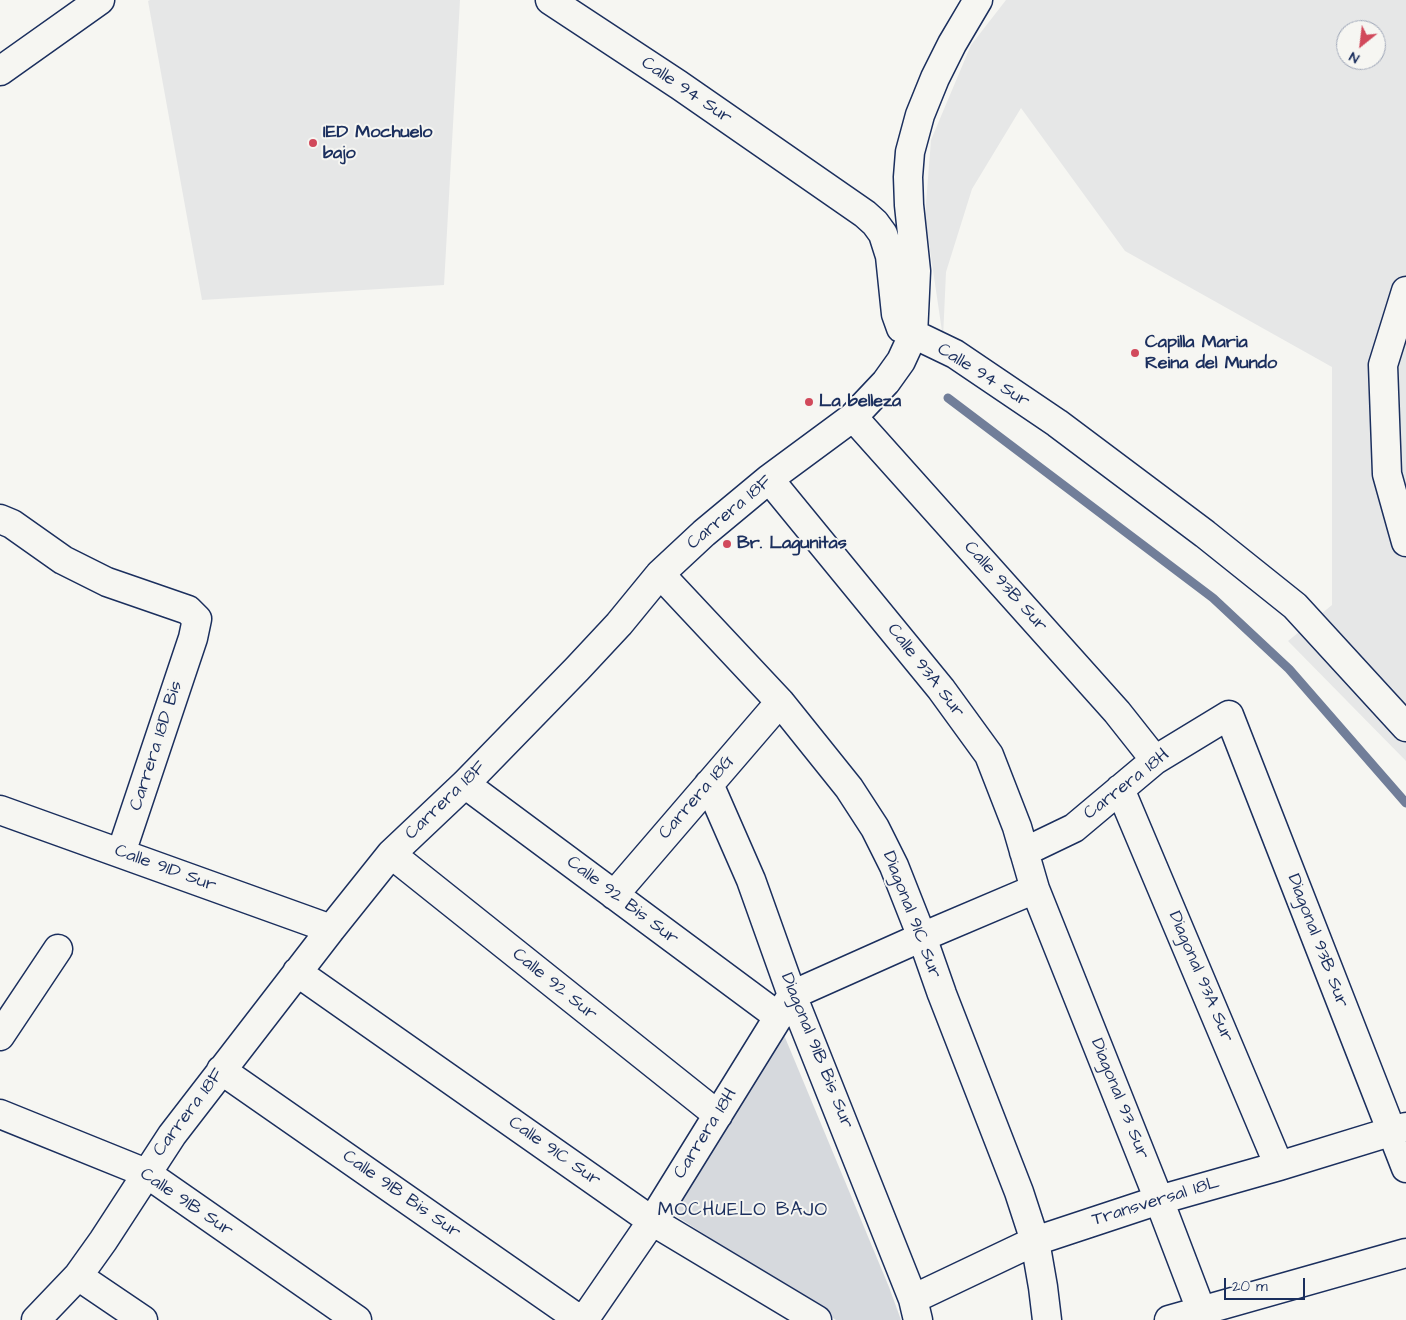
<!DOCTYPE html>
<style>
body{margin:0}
#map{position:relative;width:1406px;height:1320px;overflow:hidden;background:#f6f6f2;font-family:"Architects Daughter",sans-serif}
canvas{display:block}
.north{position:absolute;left:1336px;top:20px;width:50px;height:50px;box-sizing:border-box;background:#f6f6f2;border:1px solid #9ea6b7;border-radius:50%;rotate:209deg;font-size:14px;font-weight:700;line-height:20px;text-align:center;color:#1b2f5e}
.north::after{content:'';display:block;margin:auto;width:18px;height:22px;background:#d1495b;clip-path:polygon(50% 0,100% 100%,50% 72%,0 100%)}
.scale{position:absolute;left:1224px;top:1278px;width:81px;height:22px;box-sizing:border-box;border:2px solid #1b2f5e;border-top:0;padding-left:6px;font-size:15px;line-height:18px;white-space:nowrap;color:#1b2f5e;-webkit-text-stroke:4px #f6f6f2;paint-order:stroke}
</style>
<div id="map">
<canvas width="1406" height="1320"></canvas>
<div class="north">N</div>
<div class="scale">20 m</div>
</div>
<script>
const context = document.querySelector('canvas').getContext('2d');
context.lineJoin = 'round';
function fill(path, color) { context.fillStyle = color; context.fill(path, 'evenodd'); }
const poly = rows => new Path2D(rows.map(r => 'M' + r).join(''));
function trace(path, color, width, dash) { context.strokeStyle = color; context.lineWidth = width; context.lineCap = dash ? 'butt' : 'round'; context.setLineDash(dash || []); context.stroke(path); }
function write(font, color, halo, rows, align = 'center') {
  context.font = font + ' "Architects Daughter",sans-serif'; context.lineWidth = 4; context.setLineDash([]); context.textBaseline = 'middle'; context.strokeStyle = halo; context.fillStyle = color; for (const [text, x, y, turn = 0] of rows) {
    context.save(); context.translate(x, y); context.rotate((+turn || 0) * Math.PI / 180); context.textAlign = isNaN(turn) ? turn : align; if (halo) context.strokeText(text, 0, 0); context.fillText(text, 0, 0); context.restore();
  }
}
const built = poly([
 [150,0,460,0,444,285,202,300,148,1],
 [1006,0,1406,0,1406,761,1288,641,1332,605,1332,367,1125,251,1021,108,972,189,946,272,943,338,925,216,931,140,971,45],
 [1346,30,1376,30,1376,60,1346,60]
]);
const green = poly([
 [784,1035,889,1287,901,1320,836,1320,670,1212]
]);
const stream = poly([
 [948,398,1213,598,1289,669,1406,803]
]);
const minor = poly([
 [550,0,679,85,865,214,875,223,883,234,890,256,896,314,901,328,955,354,1057,423,1205,534,1295,606,1406,727],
 [0,71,100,0],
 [1406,291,1383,365,1387,474,1406,542],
 [853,417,1117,712,1155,760],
 [769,479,941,689,989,755,1017,827,1035,889,1159,1200,1201,1310],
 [0,519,12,524,63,560,107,582,188,610,197,619,193,638,121,853],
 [660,574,780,702,849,788,875,828,894,866,922,937,942,994,1019,1192,1035,1241,1043,1287,1047,1320],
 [465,784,779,1017],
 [709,784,751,880,792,995,913,1299,918,1320],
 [1120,789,1279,1166],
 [0,810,331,929],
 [1024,852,1074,828,1155,760,1229,715,1406,1168],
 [391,854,718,1115],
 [614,895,780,702],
 [297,972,652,1221,817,1320],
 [0,1036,58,949],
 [221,1070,580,1320],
 [0,1114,146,1173,357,1320],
 [78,1276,143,1320],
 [913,1299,1035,1241,1159,1200,1279,1166,1406,1127],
 [36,1320,78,1276,103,1241,172,1135,331,929,391,854,465,784,577,669,619,624,660,574,704,533,769,479,853,417,886,382,901,361,913,335,916,271,909,205,908,177,910,152,920,115,935,78,952,44,978,0],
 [584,1320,652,1221,792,995,922,937,1035,889],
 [1169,1320,1406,1253]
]);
const markers = [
 [313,143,5,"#d1495b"],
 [1135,353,5,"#d1495b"],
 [809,402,5,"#d1495b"],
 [727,544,5,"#d1495b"]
];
const streetNames = [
 ["Calle 94 Sur",686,91,34],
 ["Calle 94 Sur",983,376,32],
 ["Carrera 18F",730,513,-40],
 ["Calle 93B Sur",1005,587,48],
 ["Calle 93A Sur",925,671,52],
 ["Carrera 18D Bis",157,746,-72],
 ["Carrera 18H",1127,785,-38],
 ["Carrera 18G",697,798,-49],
 ["Carrera 18F",446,801,-44],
 ["Calle 91D Sur",165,869,20],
 ["Calle 92 Bis Sur",622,901,37],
 ["Diagonal 91C Sur",911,915,69],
 ["Diagonal 93B Sur",1317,941,69],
 ["Diagonal 93A Sur",1200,977,67],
 ["Calle 92 Sur",554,985,39],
 ["Diagonal 91B Bis Sur",816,1051,68],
 ["Diagonal 93 Sur",1119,1099,68],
 ["Carrera 18F",189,1113,-53],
 ["Carrera 18H",706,1134,-58],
 ["Calle 91C Sur",554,1152,35],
 ["Calle 91B Bis Sur",401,1195,35],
 ["Transversal 18L",1156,1202,-17],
 ["Calle 91B Sur",186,1203,34]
];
const poiNames = [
 ["IED Mochuelo",323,133],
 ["bajo",323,154],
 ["Capilla Maria",1145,343],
 ["Reina del Mundo",1145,364],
 ["La belleza",819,402],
 ["Br. Lagunitas",737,544]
];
const neighbourhoodNames = [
 ["MOCHUELO BAJO",743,1211]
];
fill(built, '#e6e7e7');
fill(green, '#d6d9dd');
trace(stream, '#717e99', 9);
trace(minor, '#1b2f5e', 31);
trace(minor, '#f6f6f2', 28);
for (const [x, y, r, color] of markers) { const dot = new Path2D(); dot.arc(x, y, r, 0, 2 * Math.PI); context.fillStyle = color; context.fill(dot); trace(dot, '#f6f6f2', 2); }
write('18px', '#1b2f5e', '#f6f6f2', streetNames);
write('bold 18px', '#1b2f5e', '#f6f6f2', poiNames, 'left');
context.letterSpacing = '1px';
write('19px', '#1b2f5e', '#f6f6f2', neighbourhoodNames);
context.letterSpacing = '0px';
</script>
